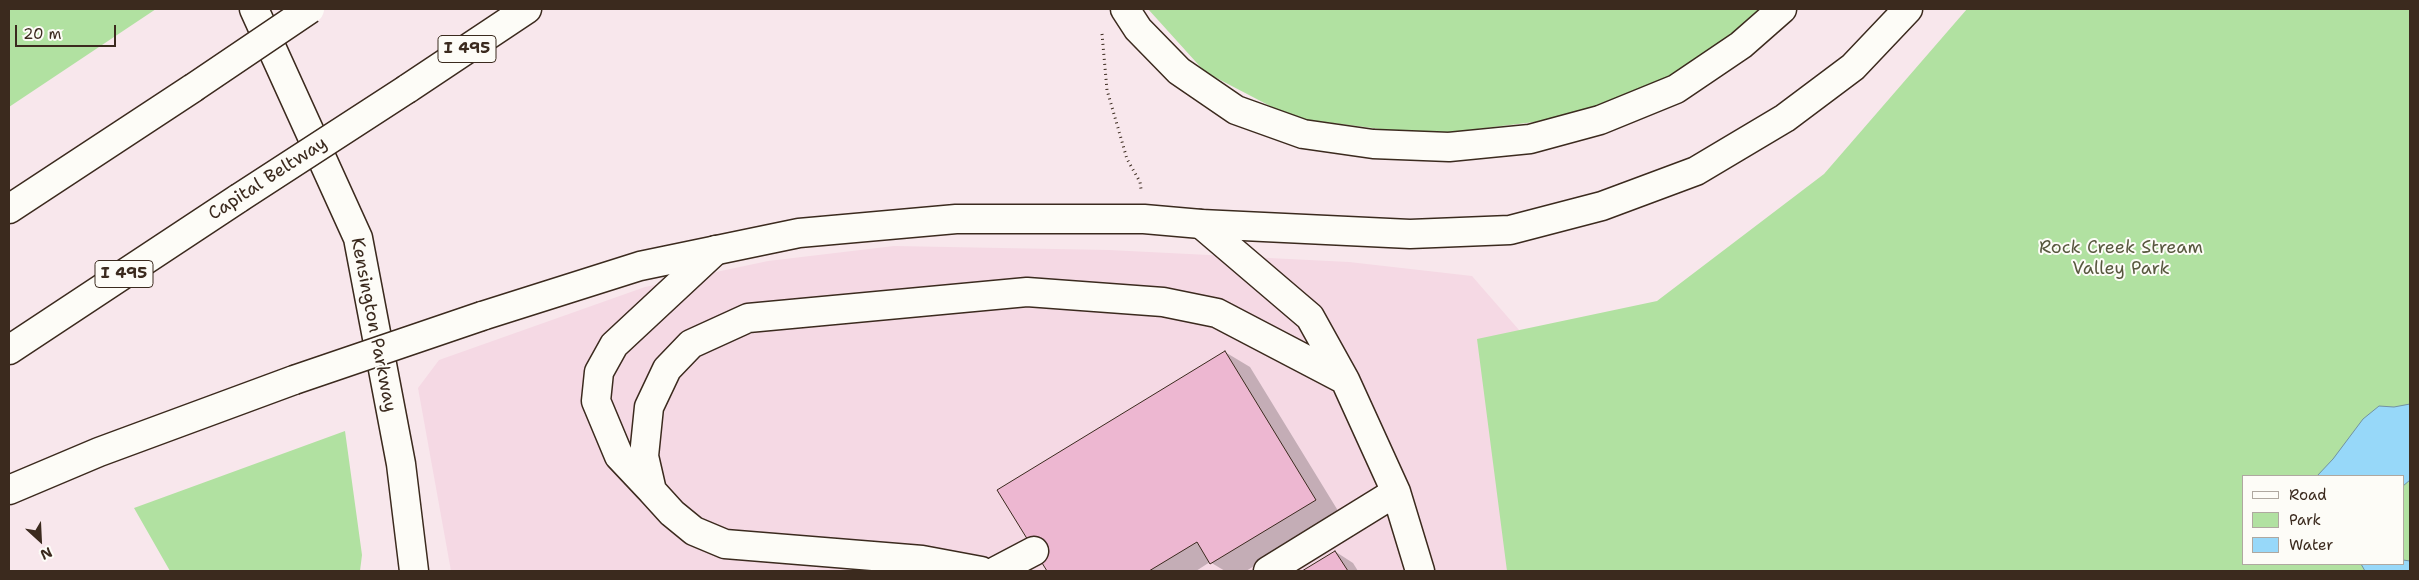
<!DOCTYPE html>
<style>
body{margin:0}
#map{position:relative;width:2419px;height:580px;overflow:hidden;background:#f8e7ec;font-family:"Shantell Sans",sans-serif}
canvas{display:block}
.frame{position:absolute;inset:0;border:10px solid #3b2a1e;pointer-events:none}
.legend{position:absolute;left:2242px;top:475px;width:162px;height:90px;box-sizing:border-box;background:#fdfcf7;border:1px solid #afa8a0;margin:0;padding:6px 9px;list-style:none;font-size:15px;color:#3b2a1e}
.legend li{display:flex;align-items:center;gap:10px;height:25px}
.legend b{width:25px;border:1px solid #afa8a0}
.north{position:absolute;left:15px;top:515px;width:50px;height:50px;-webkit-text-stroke:4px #fdfcf7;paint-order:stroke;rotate:155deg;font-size:14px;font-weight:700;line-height:20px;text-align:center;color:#3b2a1e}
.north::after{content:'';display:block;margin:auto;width:18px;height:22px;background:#3b2a1e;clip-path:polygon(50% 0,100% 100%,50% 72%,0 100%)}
.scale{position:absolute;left:15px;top:25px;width:101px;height:22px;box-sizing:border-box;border:2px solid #3b2a1e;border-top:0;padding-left:6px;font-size:15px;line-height:18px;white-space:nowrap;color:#3b2a1e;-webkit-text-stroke:4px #fdfcf7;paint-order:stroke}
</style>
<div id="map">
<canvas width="2419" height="580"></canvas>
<div class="frame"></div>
<ul class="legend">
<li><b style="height:6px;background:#fdfcf7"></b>Road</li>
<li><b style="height:14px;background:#b1e1a1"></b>Park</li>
<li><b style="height:14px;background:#97d8f9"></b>Water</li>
</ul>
<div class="north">N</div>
<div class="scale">20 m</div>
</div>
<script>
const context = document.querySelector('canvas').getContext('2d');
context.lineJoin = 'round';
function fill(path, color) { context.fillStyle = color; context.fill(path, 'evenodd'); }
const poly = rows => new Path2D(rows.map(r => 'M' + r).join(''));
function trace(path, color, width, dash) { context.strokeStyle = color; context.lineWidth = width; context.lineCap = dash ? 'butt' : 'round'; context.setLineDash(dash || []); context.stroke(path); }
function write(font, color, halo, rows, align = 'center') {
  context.font = font + ' "Shantell Sans",sans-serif'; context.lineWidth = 4; context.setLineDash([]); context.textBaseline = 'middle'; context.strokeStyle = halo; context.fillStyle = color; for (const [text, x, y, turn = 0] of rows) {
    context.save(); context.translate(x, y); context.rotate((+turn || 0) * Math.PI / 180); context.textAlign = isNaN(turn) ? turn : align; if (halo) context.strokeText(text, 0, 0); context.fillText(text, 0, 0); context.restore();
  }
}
const built = poly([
 [894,246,1109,250,1349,262,1472,276,1553,369,1584,571,451,571,418,388,439,360,645,287,768,261]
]);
const green = poly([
 [9,9,156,9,9,107],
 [1148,9,1764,9,1683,72,1567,118,1428,135,1293,118,1205,72],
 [1967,9,2410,9,2410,571,1507,571,1477,339,1657,301,1824,174],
 [2243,476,2403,476,2403,564,2243,564],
 [345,431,362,555,360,571,170,571,134,508]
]);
const water = poly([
 [2410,404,2410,480,2403,486,2403,476,2317,476,2333,459,2363,419,2379,406,2394,407,2410,404],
 [2403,560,2410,561,2410,571,2365,571,2361,564,2403,564,2403,560]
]);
const shadow = poly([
 [1225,352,1250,367,1340,514,1246,571,1225,571,1210,562,1196,571,1048,571,999,491],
 [1336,552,1353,563,1358,571,1304,571]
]);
const building = poly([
 [1225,351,1316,500,1210,564,1197,542,1149,571,1047,571,997,490,1225,351],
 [1335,551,1348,571,1302,571,1335,551]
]);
const path = poly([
 [1102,34,1107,90,1127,159,1140,182,1141,189]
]);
const minor = poly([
 [254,9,358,238,401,464,414,571],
 [1201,224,1310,317,1345,380],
 [652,491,619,456,596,401,599,372,614,345,716,250],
 [981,571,922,560,725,544,694,531,672,513,652,491,644,456,649,407,667,369,691,344,748,318,1027,292,1163,302,1217,313,1345,380,1396,492,1420,571],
 [996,571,1034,551],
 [1268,571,1396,492]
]);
const highway = poly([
 [1125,9,1138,29,1179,71,1236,110,1303,134,1373,144,1449,147,1530,139,1600,120,1676,89,1741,45,1782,9],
 [407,89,527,9],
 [9,209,193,88],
 [482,316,640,266,799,233,956,219,1144,219,1201,224,1410,234,1510,230,1602,206,1696,171,1785,118,1853,67,1908,9],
 [9,350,239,198],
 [9,490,99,452,294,380]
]);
const highwayBridge = poly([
 [193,88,310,9],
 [239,198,407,89],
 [294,380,482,316]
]);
const shields = [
 [467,49,58],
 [124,274,58]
];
const shieldNames = [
 ["I 495",467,49],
 ["I 495",124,274]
];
const streetNames = [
 ["Capital Beltway",268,179,-33],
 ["Kensington Parkway",373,325,79]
];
const parkNames = [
 ["Rock Creek Stream",2121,248],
 ["Valley Park",2121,269]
];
fill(built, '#f5d9e4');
fill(green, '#b1e1a1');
fill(water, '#97d8f9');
trace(water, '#7292a1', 1);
fill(shadow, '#0003');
fill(building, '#edb7d1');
trace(building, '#3b2a1e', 1);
trace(minor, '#3b2a1e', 31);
trace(highway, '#3b2a1e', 31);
trace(path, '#3b2a1e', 3, [1, 4]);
trace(minor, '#fdfcf7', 28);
trace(highway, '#fdfcf7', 28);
trace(highwayBridge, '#3b2a1e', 31, []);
trace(highwayBridge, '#fdfcf7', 28);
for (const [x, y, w] of shields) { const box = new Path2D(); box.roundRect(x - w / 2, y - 13.5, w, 27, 4); context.fillStyle = '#fdfcf7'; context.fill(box); trace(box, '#3b2a1e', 1); }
write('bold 16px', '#3b2a1e', null, shieldNames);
write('18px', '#3b2a1e', '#fdfcf7', streetNames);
write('18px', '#58583f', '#fdfcf7', parkNames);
</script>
